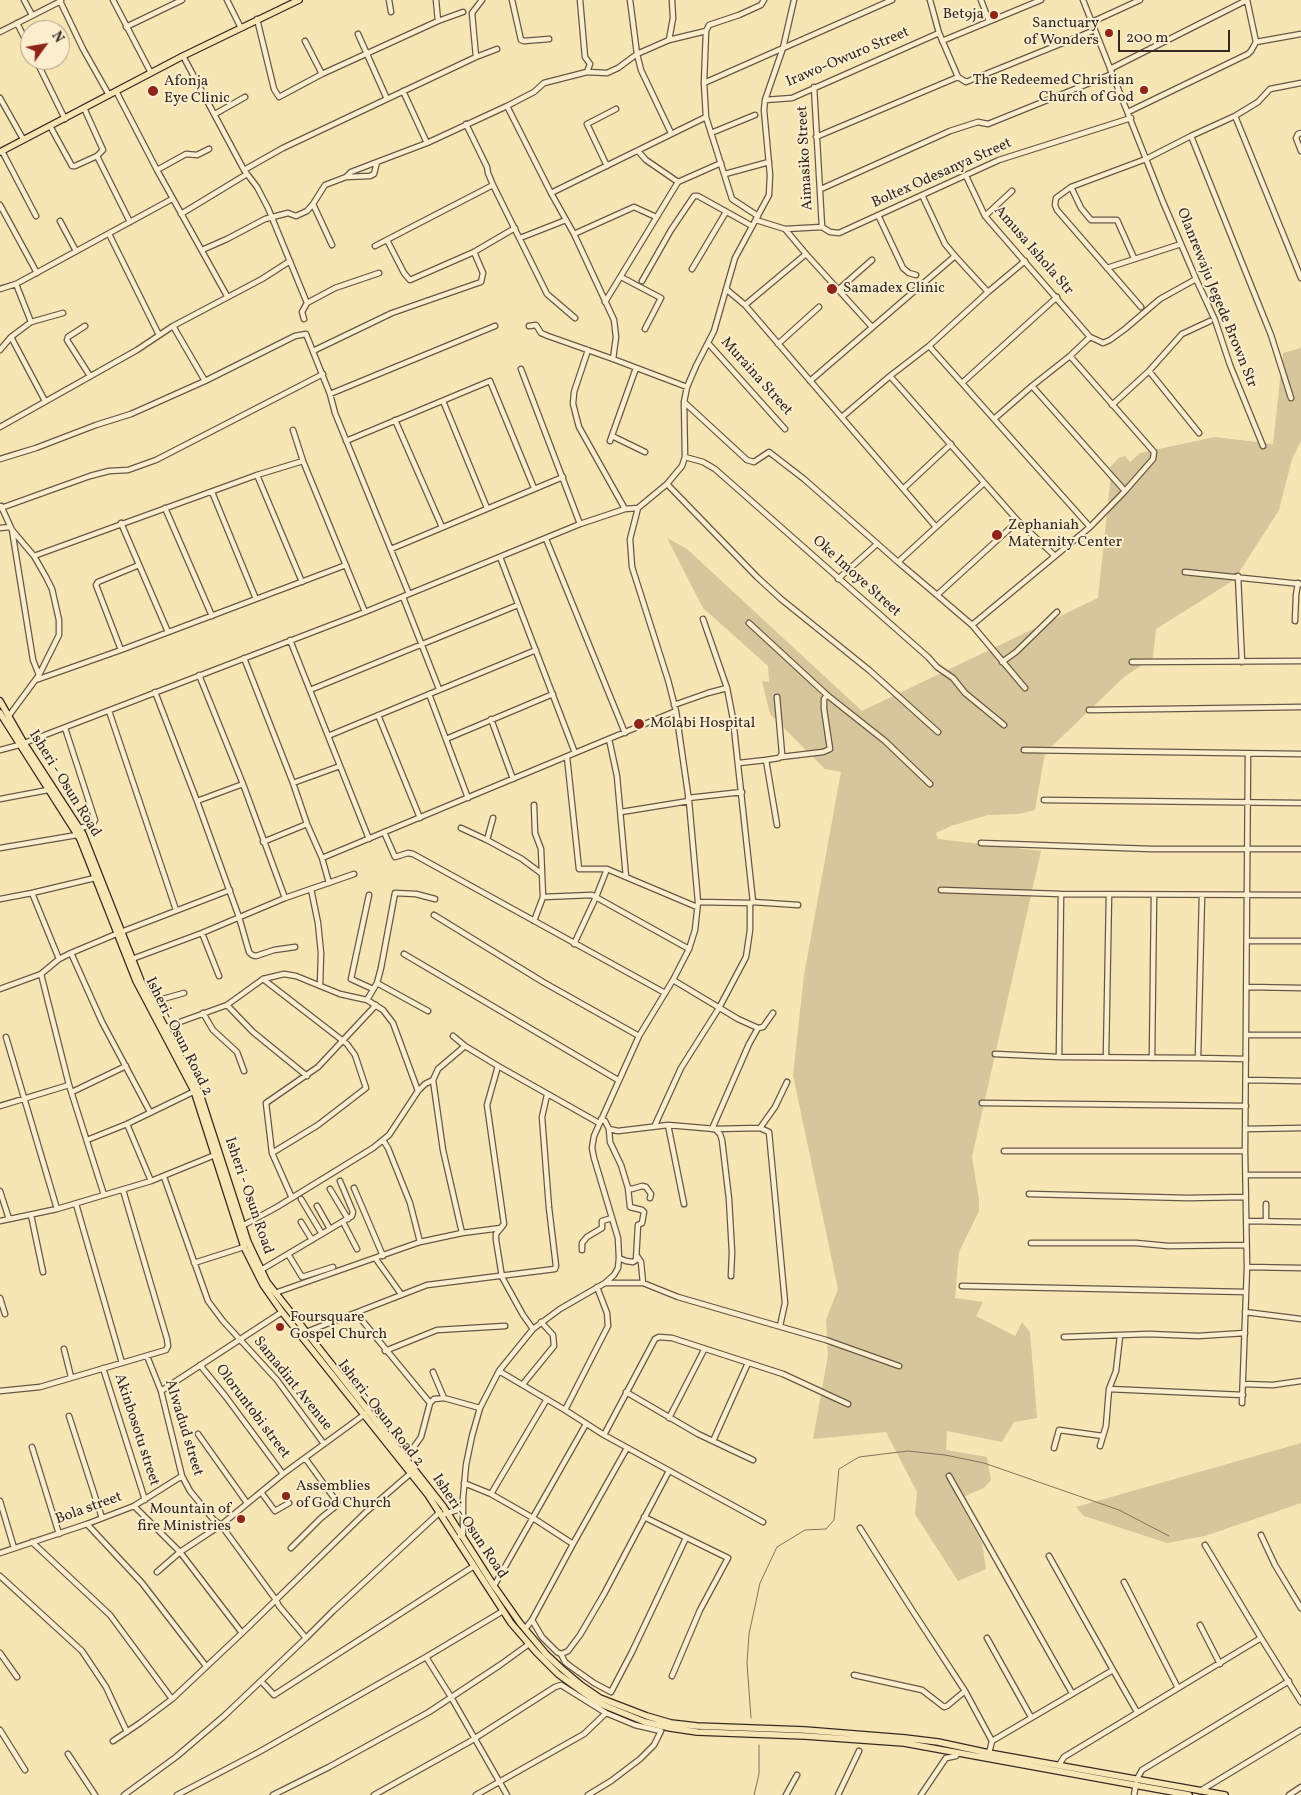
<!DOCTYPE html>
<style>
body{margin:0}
#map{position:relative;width:1301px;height:1795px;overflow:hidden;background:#f8e5b4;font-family:Vollkorn,serif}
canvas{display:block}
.north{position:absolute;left:20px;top:20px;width:50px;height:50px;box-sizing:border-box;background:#faeece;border:1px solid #ac9f8a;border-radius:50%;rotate:58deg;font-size:14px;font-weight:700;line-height:20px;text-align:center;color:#362923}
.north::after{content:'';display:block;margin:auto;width:18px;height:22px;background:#8f2418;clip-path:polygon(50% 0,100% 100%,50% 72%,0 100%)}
.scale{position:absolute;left:1118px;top:30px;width:112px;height:22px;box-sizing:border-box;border:2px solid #362923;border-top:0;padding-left:6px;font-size:15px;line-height:18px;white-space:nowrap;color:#362923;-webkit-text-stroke:4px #faeece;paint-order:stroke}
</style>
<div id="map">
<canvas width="1301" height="1795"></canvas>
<div class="north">N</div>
<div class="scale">200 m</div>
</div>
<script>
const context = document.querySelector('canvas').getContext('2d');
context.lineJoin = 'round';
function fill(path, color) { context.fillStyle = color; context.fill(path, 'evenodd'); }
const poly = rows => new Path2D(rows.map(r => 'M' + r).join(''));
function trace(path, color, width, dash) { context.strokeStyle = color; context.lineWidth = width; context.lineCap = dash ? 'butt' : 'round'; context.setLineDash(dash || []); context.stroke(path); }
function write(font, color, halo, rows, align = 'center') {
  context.font = font + ' Vollkorn,serif'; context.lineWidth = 4; context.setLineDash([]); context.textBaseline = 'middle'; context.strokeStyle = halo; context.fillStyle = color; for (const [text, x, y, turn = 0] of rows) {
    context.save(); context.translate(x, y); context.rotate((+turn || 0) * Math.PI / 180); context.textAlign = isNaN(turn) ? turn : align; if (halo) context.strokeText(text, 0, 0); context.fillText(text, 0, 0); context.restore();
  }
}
const green = poly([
 [1301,348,1301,441,1292,459,1279,510,1234,580,1156,629,1153,657,1123,678,1045,753,1035,810,1019,814,988,815,951,826,936,833,938,839,1041,851,972,1157,979,1200,979,1211,959,1252,955,1298,983,1302,976,1316,1015,1336,1022,1322,1030,1332,1037,1418,1014,1422,1002,1442,947,1431,946,1450,987,1457,991,1480,984,1488,958,1499,982,1543,986,1569,958,1581,915,1514,917,1492,886,1432,813,1439,828,1355,826,1320,838,1289,793,1075,804,975,841,772,825,769,770,714,762,681,769,682,768,666,703,608,667,538,687,549,862,711,1098,598,1110,484,1110,467,1120,457,1125,456,1130,462,1140,453,1215,437,1273,444,1283,353],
 [1301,1443,1301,1503,1205,1536,1167,1543,1084,1516,1076,1507]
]);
const stream = poly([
 [751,1718,747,1663,749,1634,760,1583,777,1547,805,1530,826,1529,834,1520,839,1469,859,1457,908,1451,945,1455,984,1463,1119,1510,1169,1536],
 [754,1795,759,1774,759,1745]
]);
const minor = poly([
 [24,0,32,15],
 [113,0,151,73],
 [227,0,241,28],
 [389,0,391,12],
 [436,0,438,21],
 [512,0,521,40,524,41,549,39],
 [580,0,585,57,590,64,587,72],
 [630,0,637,54,641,70,671,133],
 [930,0,939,33,958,77,966,82,1095,30],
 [981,0,989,21],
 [1083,0,1163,202,1196,279,1215,320,1230,365,1263,446],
 [1247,0,1256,42],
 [60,1,83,49,109,95],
 [257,19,274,89,279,97,322,74,438,21,463,12],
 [1092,22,1140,0],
 [17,23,30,49],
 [126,27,182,0],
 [706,31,704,83,706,117,732,199,758,216],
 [0,32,61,1],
 [358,34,387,99],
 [669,40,673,18,672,0],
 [305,41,322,74],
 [942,41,1041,0],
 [1256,42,1301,34],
 [183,56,244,170,257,187,268,208,307,303,302,312,304,319],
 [476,57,472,13,482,0],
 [36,60,65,119],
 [1110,69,1247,0],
 [704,83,892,0],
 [814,87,822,227],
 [116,91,157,170,227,296],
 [403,91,427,143],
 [0,98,23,139],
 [765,100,792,98,939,33],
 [507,106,551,193,574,234,614,320,616,337,613,359],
 [84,108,103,150,97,156,130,222],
 [1128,112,1248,54,1251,51,1256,42],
 [215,114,245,97],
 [1235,116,1301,278],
 [466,124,487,167,488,173,493,185,547,294,575,318],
 [50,126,72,166,75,166,97,156],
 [711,133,755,115],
 [1301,133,1298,134,1296,138,1301,151],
 [1191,136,1271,335,1291,398],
 [816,137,958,77],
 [2,151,36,216],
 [638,151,646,160,678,182,721,163],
 [607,166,587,124,616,109],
 [157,170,186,154,197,155,209,149],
 [244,170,283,148,387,99,476,57,497,49],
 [725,174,769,162],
 [966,176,985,216,1090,337,1099,341,1103,343,1110,340,1125,329,1160,299,1196,279],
 [346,177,351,172,377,162],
 [1071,187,1081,208,1091,220,1117,220,1134,258],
 [821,189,950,131,978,122,988,124,1112,74],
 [551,193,706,117],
 [922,195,945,244,955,256],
 [0,205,37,273],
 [181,214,247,174],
 [878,215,903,268,909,273,916,275],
 [985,216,1012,191],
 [756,220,785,229,806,254,872,327],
 [60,221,76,251],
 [822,227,830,232,839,233,999,160,1131,118],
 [785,229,822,227],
 [109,234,159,335],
 [574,234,634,207,656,217],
 [520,238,566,220],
 [387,240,404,273,410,280,474,252,515,228],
 [332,245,313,204,325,185,346,177,370,176,374,174,377,162,427,143,507,106,534,92,544,83,587,72,607,73,618,68,637,54,669,40,706,31,709,25,739,15,761,5,764,0],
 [375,246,493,185],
 [202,250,227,239,265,219,288,213,296,216,307,211,313,204],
 [1107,268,1181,244],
 [692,269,726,212],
 [621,277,661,298,645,329],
 [642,281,671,230,694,196,698,196,752,226],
 [16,284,31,322],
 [0,289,16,284,172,199],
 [839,289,872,260],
 [988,292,1025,261],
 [605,302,678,182],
 [307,303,335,288,379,273],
 [745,305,806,254],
 [1141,307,1057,210,1055,205,1056,198,1071,187,1146,159,1191,136,1235,116,1258,102,1270,89,1301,83],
 [85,326,68,337,67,340,90,376],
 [173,326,205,381],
 [529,326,536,325,541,333,548,336,613,359,687,387],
 [11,337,45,401],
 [708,343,785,429],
 [778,344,819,307],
 [929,346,1090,527,972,625,937,595,1018,521,890,376,929,346],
 [0,350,11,337,31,322,63,313],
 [588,350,574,392,573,404,579,427,625,509],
 [313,351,392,313,481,282,483,273,474,252],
 [1070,356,1154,452,1153,459,1125,491],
 [521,369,580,524],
 [1149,371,1199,433],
 [810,381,955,256,988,292,929,346],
 [962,383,1057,297],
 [330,394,495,326],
 [443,401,487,508],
 [684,402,747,460,754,462,769,452,804,479,898,562,936,527,745,305,726,289],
 [1112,405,1149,371,1182,334,1210,321],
 [842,417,890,376],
 [994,419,1032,386],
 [395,420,442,527],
 [0,427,137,350,173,326,262,279,290,261],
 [293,430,303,461],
 [612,436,645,452],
 [346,441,490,381,534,488],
 [610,441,636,368],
 [685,457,703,462,715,469,928,657,937,667,953,678,965,693,1004,725],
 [0,459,36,448,96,425,131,414,205,381,295,336,306,334,330,394,335,413,409,594],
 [257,475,302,582],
 [667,484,757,577,781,599,869,670,938,732],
 [904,488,951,444],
 [212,492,256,599],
 [1,506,12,530,33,660,39,675],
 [1,508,90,476,109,471,128,470,156,460,323,374],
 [165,508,212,616],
 [1018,521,1055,556],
 [121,523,168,632],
 [936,527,984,483],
 [1090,527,1125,491,1032,386,1070,356,1090,337],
 [0,528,10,527],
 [546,539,625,733],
 [391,549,563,477],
 [34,556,257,475,303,461,365,612],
 [500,557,575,753],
 [898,562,937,595],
 [1185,572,1301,584],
 [1238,576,1242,662],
 [838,579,877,544],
 [403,597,439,689],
 [1295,621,1296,595,1298,583],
 [749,623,827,695],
 [972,625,1025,688],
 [290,640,369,839],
 [121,650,96,585,98,582,139,565],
 [244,658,293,783,307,824,322,858,329,883],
 [1002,662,1016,652,1057,612],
 [1132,662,1301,661],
 [199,675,243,784,285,898],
 [36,680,121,650,346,565],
 [310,690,518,605],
 [155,692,197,801,239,917,249,952,252,955,256,956,274,950,295,947],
 [429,694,468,798],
 [674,705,708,693,727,688],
 [1089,710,1301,707],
 [109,711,176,910],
 [378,715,420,818],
 [8,717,39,675,59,635,59,620,52,589,46,577,34,556,12,530],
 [491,719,513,779],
 [65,728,95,820,92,825,80,828],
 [328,736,536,650],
 [446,739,553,694],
 [609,739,617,776,626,877],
 [0,750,19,745,365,612,580,524,625,509,638,508],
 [1024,750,1301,754],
 [567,757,579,869,607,869,697,907],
 [781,757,823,752,830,749,824,709,824,699,827,695,885,741,930,784],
 [766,760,779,758,782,754,777,697],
 [739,763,766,760,777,825],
 [293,783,340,766],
 [688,798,742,792],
 [0,799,48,790],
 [1044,800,1301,803],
 [197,801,243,784],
 [534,805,535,833,541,849,543,897,534,921],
 [621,812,689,801],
 [461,828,487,840,522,859,542,874],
 [384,832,395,857,408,853,413,854,665,993],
 [487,840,493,818],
 [263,842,307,824],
 [981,843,1151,849,1301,849],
 [0,848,77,835],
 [322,858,676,711],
 [311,889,318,923,321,953,320,986],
 [941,890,1061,894,1301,895],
 [32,893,59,959],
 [369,895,351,979,373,989],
 [543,897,592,895,689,949],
 [0,899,32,893,95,878],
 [698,902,750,903],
 [753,902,798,905],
 [434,915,543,982,639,1036],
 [202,933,219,976],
 [1247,941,1301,941],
 [574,944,596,897,607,869],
 [71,953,102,1022,150,1112],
 [404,954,618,1080],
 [132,959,202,933,285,898,354,874],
 [263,979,347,1044,355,1055,366,1088,318,1125,272,1153],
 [673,980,738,1019,758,1028],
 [377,983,428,1011],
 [1248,987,1301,988],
 [0,989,41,974],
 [367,1000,377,983,381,968,395,893,416,894,435,899],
 [152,1002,184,993],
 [227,1005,253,1032,307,1076],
 [203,1013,213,1030,237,1052,244,1071],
 [166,1027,227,1005,263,979,284,974,296,976,340,994,367,1000,383,1010,393,1023,418,1091,389,1135,373,1148,277,1207,244,1225],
 [1247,1035,1301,1035],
 [453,1036,465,1046,498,1066,599,1123],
 [6,1037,57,1209],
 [995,1054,1059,1057,1198,1058,1246,1059],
 [1059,1057,1061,894],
 [1106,1057,1109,894],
 [1152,1058,1154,895],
 [1198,1058,1202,895],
 [498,1066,487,1105,504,1224,496,1234,496,1240,502,1277,523,1315,533,1329],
 [1246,1080,1301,1081],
 [418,1091,425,1084,433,1080],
 [72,1092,126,1066],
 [982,1103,1246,1106],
 [0,1106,69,1085],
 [601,1119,605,1121,609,1129,618,1131,668,1125,715,1129,760,1128,769,1132,785,1303,780,1326],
 [127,1124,151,1181],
 [655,1125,681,1068,719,1008,746,957,750,930,750,903,753,902,733,719,727,688,703,619],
 [668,1125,684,1204],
 [760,1128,775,1107,787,1082],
 [609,1129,610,1142,621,1165,628,1188,630,1207,642,1210,644,1212,642,1223,638,1225,636,1260,633,1262,626,1261,619,1258],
 [712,1129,749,1044,758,1028,763,1027,773,1013],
 [715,1129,720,1134,722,1140,729,1199,732,1252,731,1276],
 [1246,1129,1301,1128],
 [87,1140,127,1124,195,1091],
 [383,1140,388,1148,410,1203,420,1242],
 [1004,1151,1245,1151],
 [1246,1175,1301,1175],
 [164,1177,208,1301,223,1321,277,1380,324,1444],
 [354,1188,383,1256],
 [628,1188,632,1189,642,1186,646,1187,651,1194,650,1198],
 [330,1189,348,1219],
 [0,1191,9,1219],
 [1029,1194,1188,1198,1245,1197],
 [104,1195,69,1085,41,974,59,959,71,953,121,932,230,890],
 [292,1198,272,1153,266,1103,318,1067,376,1005],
 [301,1199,322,1234],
 [76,1204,122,1363],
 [317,1206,330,1229],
 [31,1215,43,1272],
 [0,1221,57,1209,151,1181,215,1155],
 [1247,1221,1301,1222],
 [1266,1221,1266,1204],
 [301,1222,312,1240],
 [343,1222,357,1249],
 [462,1233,443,1150,433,1080,438,1069,465,1046],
 [1031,1243,1136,1243,1168,1246,1246,1245],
 [582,1250,582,1243,587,1237,602,1228,602,1221,612,1218],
 [288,1254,302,1277,333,1267],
 [637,1256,641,1262,643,1283],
 [376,1259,401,1294],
 [194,1263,244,1247],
 [1247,1267,1301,1268],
 [261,1270,352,1216,353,1212,340,1181],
 [605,1283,643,1283,678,1297,826,1340,899,1366],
 [962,1286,1246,1292],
 [597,1287,607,1313,608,1326,565,1410,604,1435,763,1522],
 [275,1293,420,1242,462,1233,501,1228],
 [0,1298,5,1314],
 [1245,1312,1301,1319],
 [356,1313,430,1403],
 [306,1332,427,1285,555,1269,556,1266,549,1208,542,1117,547,1095],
 [1064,1337,1149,1334,1198,1336,1245,1333],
 [64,1349,71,1377],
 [385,1351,437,1330,505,1326],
 [147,1356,161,1391,182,1476,190,1491,213,1519,221,1525,276,1600,279,1606,306,1638],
 [200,1365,226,1397,283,1474],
 [103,1368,145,1500],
 [499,1371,565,1410],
 [433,1372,444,1398],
 [523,1384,554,1346,553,1335,541,1322],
 [1243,1384,1273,1385,1301,1381],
 [1109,1389,1243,1395],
 [0,1391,40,1387,166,1350,168,1346,167,1339,123,1190],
 [161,1391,282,1312],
 [626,1392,698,1434,753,1460],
 [1242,1403,1247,1267,1245,1151,1248,754],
 [69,1416,102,1518],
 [669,1418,704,1350],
 [198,1434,247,1503],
 [604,1435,655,1339,659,1337,672,1338,783,1374,848,1404],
 [713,1441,748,1363],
 [1100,1446,1106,1426,1109,1389,1116,1371,1120,1336],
 [32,1447,59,1534],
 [1054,1448,1059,1430,1103,1436],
 [406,1458,421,1437,430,1403,434,1399,444,1398,480,1408],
 [949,1476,1072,1693],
 [464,1483,491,1494,533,1518,573,1544],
 [261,1492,275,1511,289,1503],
 [491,1494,547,1399],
 [0,1501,14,1548],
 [134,1506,180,1552,242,1633],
 [445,1514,463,1508],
 [644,1517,728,1558,700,1610,672,1676],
 [87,1524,142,1583,206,1666],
 [860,1528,912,1610,965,1691,992,1741],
 [1261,1535,1275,1565,1301,1608],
 [460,1536,463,1534,463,1498,466,1465,472,1436,480,1408,499,1371,533,1329,560,1309,605,1283,614,1275,618,1268,619,1258,618,1238,594,1158,592,1148,594,1136,639,1036,673,980,689,949,695,930,698,902,689,801,676,711,668,680,632,567,630,539,638,508,667,484,682,466,685,457,684,402,687,387,696,366,714,331,735,258,769,195,770,175,764,110,765,100,783,48,794,0],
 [32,1542,110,1615,172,1699],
 [1205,1545,1261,1638],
 [291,1548,321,1518,336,1506,337,1502,305,1458],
 [0,1553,87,1524,134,1506,182,1476],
 [1049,1556,1113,1670],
 [157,1572,180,1552,221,1525,283,1474,365,1414],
 [0,1576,82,1651,106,1687,127,1732],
 [1124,1582,1178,1688],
 [494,1586,586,1424],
 [532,1620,542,1637,557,1652,561,1654,568,1651,580,1635,604,1594,669,1471],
 [1200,1625,1220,1664],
 [525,1629,532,1620,573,1544,627,1448],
 [987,1638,1031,1717],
 [0,1653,17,1677],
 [561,1654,565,1662,570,1666,594,1683,611,1692,632,1652,686,1538],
 [426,1657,451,1697,507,1795],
 [854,1675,922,1690,944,1707,947,1706,965,1691],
 [261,1681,274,1695,474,1566],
 [0,1730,25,1770],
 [113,1741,140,1723,172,1699,242,1633,367,1511,411,1473],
 [989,1753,992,1741,1113,1670,1137,1712],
 [68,1754,95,1795],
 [1059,1765,1064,1757,1261,1638,1301,1702],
 [1137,1779,1142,1770,1289,1681],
 [1200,1791,1301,1730],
 [124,1795,176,1757,224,1716,306,1638,333,1611,440,1512],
 [177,1795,259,1752,426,1657,503,1611],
 [273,1795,329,1767,429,1712,500,1665,529,1644],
 [374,1795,469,1742,555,1687,561,1685,606,1713,635,1725,661,1731,654,1745,640,1759,611,1781,588,1795],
 [476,1795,584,1734,606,1713],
 [786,1795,797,1775],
 [838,1795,859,1751],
 [921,1795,946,1758,956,1756,958,1753],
 [1134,1795,1136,1784],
 [1289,1795,1301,1787]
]);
const major = poly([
 [0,152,183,56,299,0],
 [0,701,24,743,83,834,141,981,200,1094,248,1242,267,1282,443,1506,494,1586,520,1623,546,1654,561,1668,581,1685,600,1698,647,1716,671,1723,697,1726,805,1730,905,1738,938,1742,989,1753,1225,1795],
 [0,713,80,839,136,981,194,1091,244,1247,263,1285,282,1312,428,1495,511,1623,536,1652,558,1674,598,1703,645,1722,670,1728,697,1732,805,1736,904,1743,1189,1795]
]);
const markers = [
 [994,15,5,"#8f2418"],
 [1109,33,5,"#8f2418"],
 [1144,90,5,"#8f2418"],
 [153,91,6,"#8f2418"],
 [832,289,6,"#8f2418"],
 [997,535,6,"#8f2418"],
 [639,724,6,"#8f2418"],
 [280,1327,5,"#8f2418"],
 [286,1496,5,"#8f2418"],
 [241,1519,5,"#8f2418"]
];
const poiNames = [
 ["Bet9ja",984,15,"right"],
 ["Sanctuary",1099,24,"right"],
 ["of Wonders",1099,41,"right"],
 ["The Redeemed Christian",1134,81,"right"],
 ["Church of God",1134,98,"right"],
 ["Afonja",164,82],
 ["Eye Clinic",164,99],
 ["Samadex Clinic",843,289],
 ["Zephaniah",1008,526],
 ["Maternity Center",1008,543],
 ["Molabi Hospital",650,724],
 ["Foursquare",290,1318],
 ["Gospel Church",290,1335],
 ["Assemblies",296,1487],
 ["of God Church",296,1504],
 ["Mountain of",231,1510,"right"],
 ["fire Ministries",231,1527,"right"]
];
const streetNames = [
 ["Irawo-Owuro Street",848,58,-23],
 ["Aimasiko Street",806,158,-93],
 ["Boltex Odesanya Street",942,174,-24],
 ["Amusa Ishola Str",1033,251,49],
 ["Olanrewaju Jegede Brown Str",1216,298,68],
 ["Muraina Street",756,377,48],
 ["Oke Imoye Street",856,577,42],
 ["Isheri - Osun Road",64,784,58],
 ["Isheri- Osun Road 2",178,1037,63],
 ["Isheri - Osun Road",248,1196,71],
 ["Samadint Avenue",292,1384,51],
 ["Oloruntobi street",252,1412,53],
 ["Isheri- Osun Road 2",380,1414,52],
 ["Alwadud street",183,1428,73],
 ["Akinbosotu street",136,1430,72],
 ["Bola street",89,1509,-20],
 ["Isheri - Osun Road",469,1527,56]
];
fill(green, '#d7c59b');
trace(stream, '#83735d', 1);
trace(minor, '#665847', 7);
trace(major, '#362923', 8);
trace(minor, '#faeece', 4.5);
trace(major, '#f8e5b4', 5.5);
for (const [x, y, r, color] of markers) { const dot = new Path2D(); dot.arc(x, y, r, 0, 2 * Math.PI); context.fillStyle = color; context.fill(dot); trace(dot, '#faeece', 2); }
write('15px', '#362923', '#faeece', poiNames, 'left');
write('15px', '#362923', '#faeece', streetNames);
</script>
